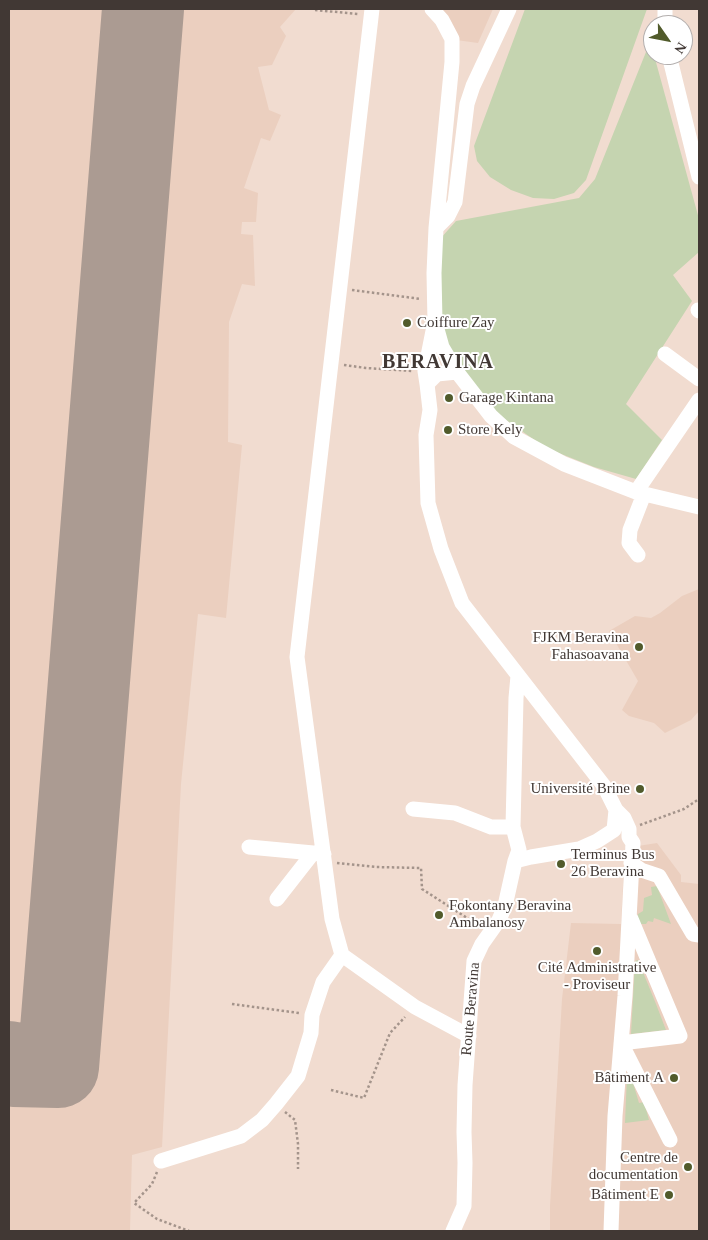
<!DOCTYPE html>
<meta charset="utf-8">
<style>
body{margin:0}
#map{position:relative;width:708px;height:1240px;overflow:hidden;background:#f1dcd0;font-family:"Times New Roman",serif}
canvas{display:block}
.frame{position:absolute;inset:0;border:10px solid #413834;pointer-events:none}
.north{position:absolute;left:643px;top:15px;width:50px;height:50px;box-sizing:border-box;background:#fff;border:1px solid #b3afae;border-radius:50%;rotate:123deg;font-size:14px;font-weight:700;line-height:20px;text-align:center;color:#413834}
.north::after{content:'';display:block;margin:auto;width:18px;height:22px;background:#515b2b;clip-path:polygon(50% 0,100% 100%,50% 72%,0 100%)}
</style>
<div id="map">
<canvas width="708" height="1240"></canvas>
<div class="frame"></div>
<div class="north">N</div>
</div>
<script>
const context = document.querySelector('canvas').getContext('2d');
context.lineJoin = 'round';
function fill(path, color) { context.fillStyle = color; context.fill(path, 'evenodd'); }
const poly = rows => new Path2D(rows.map(r => 'M' + r).join(''));
function trace(path, color, width, dash) { context.strokeStyle = color; context.lineWidth = width; context.lineCap = dash ? 'butt' : 'round'; context.setLineDash(dash || []); context.stroke(path); }
function write(font, color, halo, rows, align = 'center') {
  context.font = font + ' "Times New Roman",serif'; context.lineWidth = 4; context.setLineDash([]); context.textBaseline = 'middle'; context.strokeStyle = halo; context.fillStyle = color; for (const [text, x, y, turn = 0] of rows) {
    context.save(); context.translate(x, y); context.rotate((+turn || 0) * Math.PI / 180); context.textAlign = isNaN(turn) ? turn : align; if (halo) context.strokeText(text, 0, 0); context.fillText(text, 0, 0); context.restore();
  }
}
const built = poly([
 [9,9,296,9,280,27,286,36,272,65,258,67,269,110,281,115,270,141,261,138,244,188,258,193,256,222,242,222,241,234,253,235,255,286,242,284,229,322,228,442,242,445,226,618,198,614,181,784,162,1147,132,1155,130,1231,9,1231],
 [438,9,493,9,478,43,456,40],
 [699,589,699,711,691,720,665,733,654,723,629,716,622,710,638,681,609,631,635,616,651,618,660,613,682,596],
 [657,843,681,875,681,882,699,884,699,1231,550,1231,550,1206,562,999,571,923,621,924,625,848]
]);
const green = poly([
 [525,9,647,9,586,180,574,193,554,199,533,198,511,190,490,177,477,161,474,146],
 [650,42,653,55,654,55,699,219,699,252,673,275,692,301,626,404,662,440,636,479,594,467,546,448,503,418,469,385,447,344,437,309,440,239,456,221,579,198,595,179],
 [657,886,671,924,654,918,653,922,648,921,646,924,637,924,638,914,643,911,644,898,652,895,651,887],
 [638,960,656,1004,666,1030,631,1034,635,961],
 [627,1075,631,1076,639,1103,644,1102,649,1120,625,1123]
]);
const runway = poly([
 [9,1062,14,1066,58,1067,143,9]
]);
const path = poly([
 [315,10,358,14],
 [352,290,421,299],
 [344,365,366,368,413,371],
 [640,825,684,809,699,799],
 [337,863,376,867,421,868,422,889,478,925],
 [232,1004,299,1013],
 [331,1090,364,1098,390,1033,405,1017],
 [285,1112,295,1120,298,1144,298,1169],
 [157,1172,152,1184,134,1203,157,1219,189,1231]
]);
const minor = poly([
 [372,9,297,657,332,919,342,955,415,1007,469,1036],
 [432,9,442,20,452,39,452,62,436,228,434,273,435,322,442,347,457,372,491,416,514,437,564,464,636,492,699,507],
 [665,9,665,25],
 [669,55,699,177],
 [436,228,448,216,455,202,467,104,473,86,509,9],
 [698,310,699,311],
 [665,354,699,379],
 [457,372,437,374,427,384,430,410,426,435,428,503,441,549,462,603,604,786,616,810,614,830,597,841,579,849,531,857,515,861],
 [427,384,425,371,434,326],
 [636,492,699,400],
 [638,555,629,543,630,530,644,494],
 [413,809,455,813,491,827,513,827],
 [249,847,324,854],
 [631,863,641,870,659,876,693,934,699,935],
 [277,899,313,853],
 [631,919,680,1036,621,1043,670,1140],
 [161,1161,241,1136,262,1120,276,1104,298,1076,311,1033,312,1015,323,982,342,955],
 [453,1231,464,1206,465,1163,464,1132,465,1085,474,961,482,944,499,920,505,906,515,861,519,850,513,827,516,698,518,676],
 [611,1231,615,1116,625,996,633,843,629,837,629,829,624,818,616,810]
]);
const markers = [
 [407,323,5,"#515b2b"],
 [449,398,5,"#515b2b"],
 [448,430,5,"#515b2b"],
 [639,647,5,"#515b2b"],
 [640,789,5,"#515b2b"],
 [561,864,5,"#515b2b"],
 [439,915,5,"#515b2b"],
 [597,951,5,"#515b2b"],
 [674,1078,5,"#515b2b"],
 [688,1167,5,"#515b2b"],
 [669,1195,5,"#515b2b"]
];
const poiNames = [
 ["Coiffure Zay",417,323],
 ["Garage Kintana",459,398],
 ["Store Kely",458,430],
 ["FJKM Beravina",629,638,"right"],
 ["Fahasoavana",629,655,"right"],
 ["Université Brine",630,789,"right"],
 ["Terminus Bus",571,855],
 ["26 Beravina",571,872],
 ["Fokontany Beravina",449,906],
 ["Ambalanosy",449,923],
 ["Cité Administrative",597,968,"center"],
 ["- Proviseur",597,985,"center"],
 ["Bâtiment A",664,1078,"right"],
 ["Centre de",678,1158,"right"],
 ["documentation",678,1175,"right"],
 ["Bâtiment E",659,1195,"right"]
];
const streetNames = [
 ["Route Beravina",471,1009,-85]
];
const districtNames = [
 ["BERAVINA",438,363]
];
fill(built, '#ebcfbf');
fill(green, '#c5d4b0');
trace(runway, '#ab9b92', 82);
trace(path, '#a4948b', 2.5, [2.5, 2.5]);
trace(minor, '#fff', 15);
for (const [x, y, r, color] of markers) { const dot = new Path2D(); dot.arc(x, y, r, 0, 2 * Math.PI); context.fillStyle = color; context.fill(dot); trace(dot, '#fff', 2); }
write('15px', '#413834', '#fff', poiNames, 'left');
write('15px', '#413834', '#fff', streetNames);
context.letterSpacing = '1px';
write('bold 20px', '#413834', '#fff', districtNames);
context.letterSpacing = '0px';
</script>
